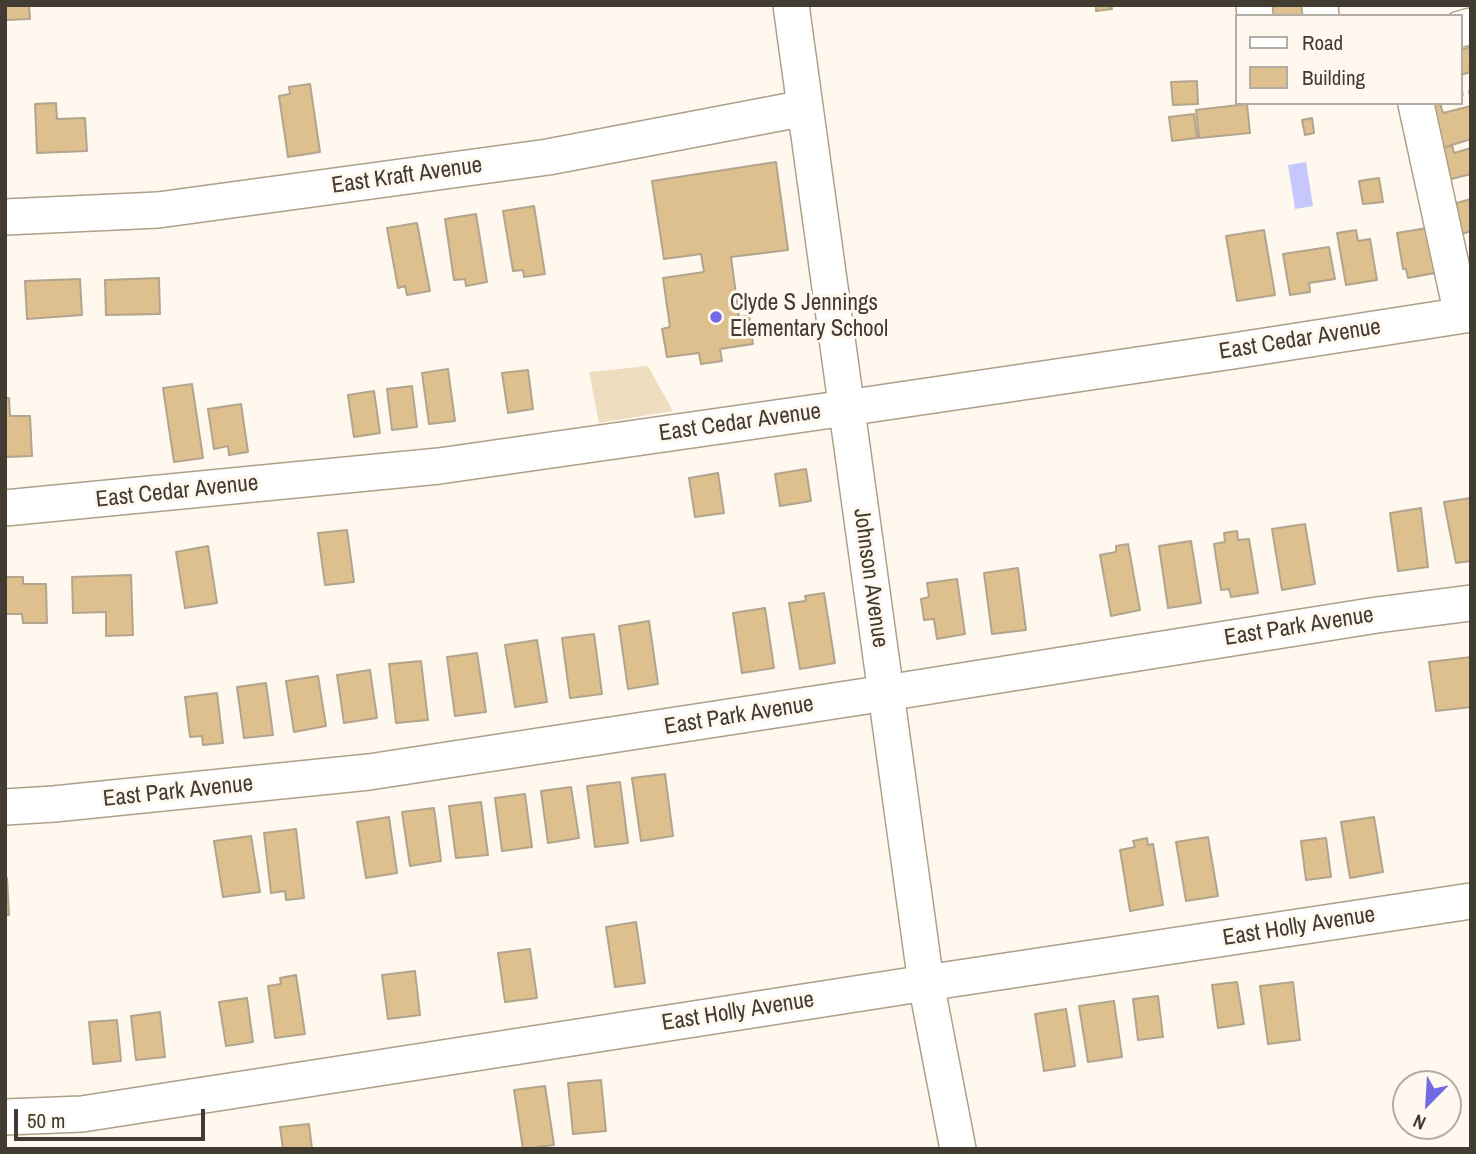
<!DOCTYPE html>
<style>
body{margin:0}
#map{position:relative;width:1476px;height:1154px;overflow:hidden;background:#fff8ef;font-family:"Archivo Narrow",sans-serif}
canvas{display:block}
.frame{position:absolute;inset:0;border:7px solid #413b31;pointer-events:none}
.legend{position:absolute;left:1235px;top:14px;width:228px;height:91px;box-sizing:border-box;background:#fff8ef;border:2px solid #b3aca3;margin:0;padding:9px 12px;list-style:none;font-size:21px;color:#413b31}
.legend li{display:flex;align-items:center;gap:14px;height:35px}
.legend b{width:35px;border:2px solid #b3aca3}
.north{position:absolute;left:1392px;top:1070px;width:70px;height:70px;box-sizing:border-box;background:#fff8ef;border:2px solid #b3aca3;border-radius:50%;rotate:204deg;font-size:19px;font-weight:700;line-height:28px;text-align:center;color:#413b31}
.north::after{content:'';display:block;margin:auto;width:24px;height:32px;background:#7269e4;clip-path:polygon(50% 0,100% 100%,50% 72%,0 100%)}
.scale{position:absolute;left:14px;top:1109px;width:191px;height:32px;box-sizing:border-box;border:4px solid #413b31;border-top:0;padding-left:9px;font-size:21px;line-height:24px;white-space:nowrap;color:#413b31;-webkit-text-stroke:5px #fff8ef;paint-order:stroke}
</style>
<div id="map">
<canvas width="1476" height="1154"></canvas>
<div class="frame"></div>
<ul class="legend">
<li><b style="height:9px;background:#fff"></b>Road</li>
<li><b style="height:19px;background:#dec08e"></b>Building</li>
</ul>
<div class="north">N</div>
<div class="scale">50 m</div>
</div>
<script>
const context = document.querySelector('canvas').getContext('2d');
context.lineJoin = 'round';
function fill(path, color) { context.fillStyle = color; context.fill(path, 'evenodd'); }
const poly = rows => new Path2D(rows.map(r => 'M' + r).join(''));
function trace(path, color, width, dash) { context.strokeStyle = color; context.lineWidth = width; context.lineCap = dash ? 'butt' : 'round'; context.setLineDash(dash || []); context.stroke(path); }
function write(font, color, halo, rows, align = 'center') {
  context.font = font + ' "Archivo Narrow",sans-serif'; context.lineWidth = 6; context.setLineDash([]); context.textBaseline = 'middle'; context.strokeStyle = halo; context.fillStyle = color; for (const [text, x, y, turn = 0] of rows) {
    context.save(); context.translate(x, y); context.rotate((+turn || 0) * Math.PI / 180); context.textAlign = isNaN(turn) ? turn : align; if (halo) context.strokeText(text, 0, 0); context.fillText(text, 0, 0); context.restore();
  }
}
const green = poly([
 [648,366,673,411,599,423,589,372]
]);
const water = poly([
 [1306,162,1313,206,1295,209,1288,165]
]);
const building = poly([
 [5,5,29,5,30,19,5,20,5,5],
 [1096,5,1111,5,1112,9,1096,11,1096,5],
 [1268,5,1315,5,1317,16,1269,16,1268,5],
 [1471,47,1471,72,1460,75,1460,50,1471,47],
 [1197,81,1198,104,1173,105,1171,82,1197,81],
 [310,84,320,152,288,157,279,96,290,94,289,87,310,84],
 [56,103,57,119,85,118,87,151,37,153,35,104,56,103],
 [1426,103,1440,103,1443,113,1471,106,1471,139,1439,149,1426,103],
 [1247,104,1250,133,1199,138,1196,110,1247,104],
 [1194,114,1197,138,1172,141,1169,117,1194,114],
 [1312,118,1314,133,1305,135,1302,120,1312,118],
 [1452,145,1454,153,1471,148,1471,174,1447,180,1439,149,1452,145],
 [776,162,788,250,731,257,739,317,749,316,753,344,720,349,722,361,701,364,699,353,667,357,662,329,670,327,663,278,704,272,701,254,664,259,652,181,776,162],
 [1379,178,1383,202,1363,204,1359,181,1379,178],
 [1471,199,1471,231,1462,234,1453,204,1471,199],
 [534,206,545,274,524,277,523,270,513,271,503,211,534,206],
 [476,214,487,282,466,286,465,279,454,280,445,219,476,214],
 [417,223,430,291,407,295,405,286,398,288,387,228,417,223],
 [1433,227,1435,273,1408,278,1406,269,1403,269,1397,233,1433,227],
 [1264,230,1275,295,1237,301,1226,236,1264,230],
 [1356,230,1358,241,1370,239,1377,280,1346,285,1337,233,1356,230],
 [1329,247,1335,279,1309,283,1310,292,1290,295,1283,254,1329,247],
 [159,278,160,314,106,315,105,280,159,278],
 [80,279,82,315,27,319,25,281,80,279],
 [448,369,455,421,429,424,422,373,448,369],
 [528,370,533,409,508,413,502,373,528,370],
 [192,384,203,458,174,462,163,388,192,384],
 [412,386,417,427,392,430,387,389,412,386],
 [374,391,380,433,354,437,348,395,374,391],
 [5,398,9,398,10,416,30,416,32,456,5,457,5,398],
 [241,404,248,452,229,455,228,446,214,449,208,409,241,404],
 [806,469,811,501,780,506,775,474,806,469],
 [718,473,724,513,695,517,689,478,718,473],
 [1471,498,1471,561,1456,563,1444,502,1471,498],
 [1421,508,1428,567,1398,571,1390,513,1421,508],
 [1305,524,1315,584,1282,590,1272,529,1305,524],
 [347,530,354,582,325,585,318,533,347,530],
 [1237,531,1238,540,1249,539,1258,593,1231,597,1229,589,1221,590,1214,544,1225,542,1224,533,1237,531],
 [1191,541,1201,603,1168,608,1159,546,1191,541],
 [1128,544,1140,610,1111,616,1100,555,1116,552,1116,546,1128,544],
 [208,546,217,603,185,608,176,552,208,546],
 [1018,568,1026,630,992,634,984,573,1018,568],
 [131,575,133,635,106,636,106,612,73,613,72,577,131,575],
 [5,577,23,577,23,584,46,584,47,623,23,623,22,614,5,614,5,577],
 [957,579,965,634,937,639,934,619,924,620,921,599,929,597,927,583,957,579],
 [824,593,835,663,800,669,789,603,806,601,805,596,824,593],
 [765,608,774,668,742,673,733,613,765,608],
 [649,621,658,684,628,689,619,626,649,621],
 [594,634,602,694,570,698,562,638,594,634],
 [537,640,547,702,515,707,505,645,537,640],
 [477,653,486,712,455,716,447,657,477,653],
 [1471,657,1471,707,1436,711,1429,662,1471,657],
 [421,661,428,720,396,723,389,664,421,661],
 [370,670,377,718,344,723,337,675,370,670],
 [318,676,326,726,294,732,286,681,318,676],
 [266,683,273,735,244,738,237,687,266,683],
 [217,693,223,743,203,745,202,736,190,737,185,697,217,693],
 [665,774,673,836,641,841,632,778,665,774],
 [620,782,628,843,595,847,587,786,620,782],
 [571,787,579,838,548,843,541,791,571,787],
 [525,794,532,847,502,851,495,798,525,794],
 [481,802,488,855,456,858,449,806,481,802],
 [434,808,441,861,410,866,402,812,434,808],
 [389,817,397,873,366,878,357,822,389,817],
 [1374,817,1383,872,1350,878,1341,822,1374,817],
 [296,829,304,898,286,900,285,891,271,893,264,833,296,829],
 [251,836,260,892,223,897,214,841,251,836],
 [1208,837,1218,896,1186,901,1176,842,1208,837],
 [1147,838,1148,845,1153,844,1163,905,1130,911,1120,850,1135,847,1133,841,1147,838],
 [1326,838,1331,877,1306,880,1301,841,1326,838],
 [5,878,7,878,9,915,5,915,5,878],
 [636,922,645,983,615,987,606,927,636,922],
 [530,949,537,998,505,1002,498,953,530,949],
 [415,971,420,1015,388,1019,382,975,415,971],
 [296,975,305,1034,275,1038,268,986,281,984,280,978,296,975],
 [1237,982,1244,1024,1218,1028,1212,985,1237,982],
 [1293,982,1300,1040,1268,1044,1260,986,1293,982],
 [1158,996,1163,1037,1138,1040,1133,999,1158,996],
 [247,998,253,1042,226,1046,219,1002,247,998],
 [1114,1001,1122,1057,1088,1062,1079,1006,1114,1001],
 [1066,1009,1075,1066,1044,1071,1035,1014,1066,1009],
 [160,1012,165,1057,136,1060,131,1016,160,1012],
 [117,1020,121,1061,93,1064,89,1022,117,1020],
 [601,1080,606,1131,573,1134,568,1083,601,1080],
 [545,1086,554,1145,523,1149,514,1090,545,1086],
 [309,1124,312,1149,283,1149,280,1127,309,1124]
]);
const path = poly([
 [1460,94,1471,92]
]);
const minor = poly([
 [791,5,926,983,958,1149],
 [1254,5,1255,16],
 [1320,5,1321,16],
 [1460,29,1471,26],
 [1416,104,1462,315],
 [5,217,158,210,548,157,805,108],
 [5,508,439,466,846,408,1233,351,1471,314],
 [5,807,54,804,369,772,886,693,1377,615,1471,603],
 [5,1117,82,1114,926,983,1471,901]
]);
const markers = [
 [716,317,7,"#7269e4"]
];
const streetNames = [
 ["East Kraft Avenue",407,176,-8],
 ["East Cedar Avenue",1300,340,-9],
 ["East Cedar Avenue",740,423,-8],
 ["East Cedar Avenue",177,492,-6],
 ["Johnson Avenue",870,578,82],
 ["East Park Avenue",1299,627,-9],
 ["East Park Avenue",739,716,-9],
 ["East Park Avenue",178,792,-6],
 ["East Holly Avenue",1299,927,-9],
 ["East Holly Avenue",738,1012,-9]
];
const poiNames = [
 ["Clyde S Jennings",730,304],
 ["Elementary School",730,330]
];
fill(green, '#efddbf');
fill(water, '#c6c8fd');
fill(building, '#dec08e');
trace(building, '#b2a48d', 2);
trace(minor, '#aea088', 38);
trace(path, '#b2aba2', 4.5, [3.5, 5]);
trace(minor, '#fff', 35);
for (const [x, y, r, color] of markers) { const dot = new Path2D(); dot.arc(x, y, r, 0, 2 * Math.PI); context.fillStyle = color; context.fill(dot); trace(dot, '#fff8ef', 2.5); }
write('23px', '#413b31', '#fff8ef', streetNames);
write('23px', '#413b31', '#fff8ef', poiNames, 'left');
</script>
